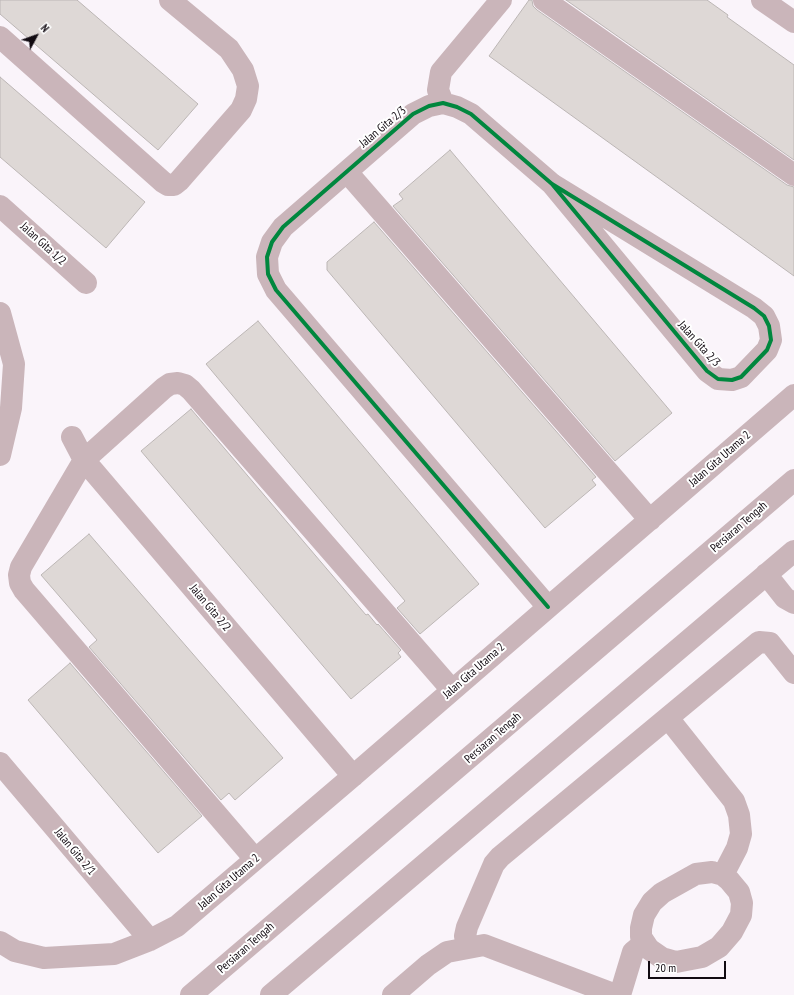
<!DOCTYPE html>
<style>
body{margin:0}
#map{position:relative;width:794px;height:995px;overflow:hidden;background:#faf4fa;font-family:"PT Sans Narrow",sans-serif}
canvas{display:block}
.north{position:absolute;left:16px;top:16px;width:40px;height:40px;-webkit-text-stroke:3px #fff;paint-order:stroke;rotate:49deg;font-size:11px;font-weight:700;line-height:16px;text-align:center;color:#110a11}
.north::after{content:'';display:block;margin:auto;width:14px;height:18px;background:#110a11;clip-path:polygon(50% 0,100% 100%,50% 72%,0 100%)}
.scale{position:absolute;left:648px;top:961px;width:78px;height:18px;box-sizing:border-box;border:2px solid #110a11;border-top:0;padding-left:5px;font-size:12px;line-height:14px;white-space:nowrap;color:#110a11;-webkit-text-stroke:3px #fff;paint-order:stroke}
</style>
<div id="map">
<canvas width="794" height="995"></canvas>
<div class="north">N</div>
<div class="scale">20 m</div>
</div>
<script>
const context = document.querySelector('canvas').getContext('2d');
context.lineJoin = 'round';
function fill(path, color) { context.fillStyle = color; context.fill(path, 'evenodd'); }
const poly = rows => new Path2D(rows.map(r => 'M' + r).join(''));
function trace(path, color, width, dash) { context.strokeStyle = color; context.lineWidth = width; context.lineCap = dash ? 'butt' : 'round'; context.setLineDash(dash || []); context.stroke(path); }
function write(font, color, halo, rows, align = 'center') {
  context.font = font + ' "PT Sans Narrow",sans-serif'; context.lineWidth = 4; context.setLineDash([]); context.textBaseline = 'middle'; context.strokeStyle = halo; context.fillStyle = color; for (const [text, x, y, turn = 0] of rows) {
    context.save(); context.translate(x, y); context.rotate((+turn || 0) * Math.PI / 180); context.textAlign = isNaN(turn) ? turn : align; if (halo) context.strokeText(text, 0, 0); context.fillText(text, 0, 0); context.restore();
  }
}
const building = poly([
 [0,0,77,0,198,104,158,150,0,14,0,0],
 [529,0,532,0,533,6,537,10,787,185,794,187,794,276,489,56,529,0],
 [566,0,707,0,728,15,727,17,794,65,794,160,566,0],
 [0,77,145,202,106,248,0,157,0,77],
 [450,150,672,413,615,461,393,206,403,199,399,194,450,150],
 [374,222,596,477,592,480,596,485,545,528,327,270,327,262,374,222],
 [258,321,479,584,420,634,397,608,405,601,206,364,258,321],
 [191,409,366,615,368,614,377,625,378,624,401,650,398,653,401,657,351,699,141,451,191,409],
 [89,534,283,758,235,800,229,793,221,800,89,647,97,640,41,575,89,534],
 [70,663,202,816,158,853,28,700,70,663]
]);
const minor = poly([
 [544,0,794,175],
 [762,0,794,22],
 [0,37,163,182,168,185,174,185,179,181,241,110,246,99,248,86,243,70,229,49,170,0],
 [443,103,438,90,441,72,501,0],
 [347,172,650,520],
 [0,206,86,283],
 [0,313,14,364,11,408,0,455],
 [72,437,84,460,353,776],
 [766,574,785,598,794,603],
 [548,607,276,290,268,274,267,257,272,242,283,227,413,114,429,106,443,103,457,107,471,114,552,184,754,308,764,316,769,326,771,340,767,350,741,377,732,380,718,379,707,371,552,184],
 [668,718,734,801,739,815,741,834,737,848,723,875],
 [0,763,150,940],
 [255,859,24,590,20,583,19,575,21,567,84,460,164,388,170,384,178,383,185,385,191,390,452,690],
 [712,872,723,875,729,880,739,892,742,903,741,915,732,932,719,947,702,957,676,962,662,958,649,949,641,937,641,928,644,915,652,902,662,893,696,874,712,872],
 [0,942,15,951,44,958,114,954,150,940,177,926,353,776,794,395],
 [467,948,465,936,467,927,494,864,500,857,759,642,770,643,794,673],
 [191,995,794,480],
 [271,995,794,551],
 [393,995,428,965,447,952,484,945,616,995],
 [620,995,633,952,644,943]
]);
const cycleway = poly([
 [548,607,276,290,268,274,267,257,272,242,283,227,413,114,429,106,443,103,457,107,471,114,552,184,754,308,764,316,769,326,771,340,767,350,741,377,732,380,718,379,707,371,552,184]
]);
const streetNames = [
 ["Jalan Gita 2/3",383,127,-40],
 ["Jalan Gita 1/2",43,244,42],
 ["Jalan Gita 2/3",699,344,48],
 ["Jalan Gita Utama 2",720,459,-41],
 ["Persiaran Tengah",739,527,-41],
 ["Jalan Gita 2/2",210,608,50],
 ["Jalan Gita Utama 2",474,671,-41],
 ["Persiaran Tengah",493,738,-41],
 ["Jalan Gita 2/1",75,852,50],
 ["Jalan Gita Utama 2",229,882,-41],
 ["Persiaran Tengah",246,948,-41]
];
fill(building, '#ded8d6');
trace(building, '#bcb6b5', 1);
trace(minor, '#cab5ba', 22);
trace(cycleway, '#00873e', 4);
write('12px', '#110a11', '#fff', streetNames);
</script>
